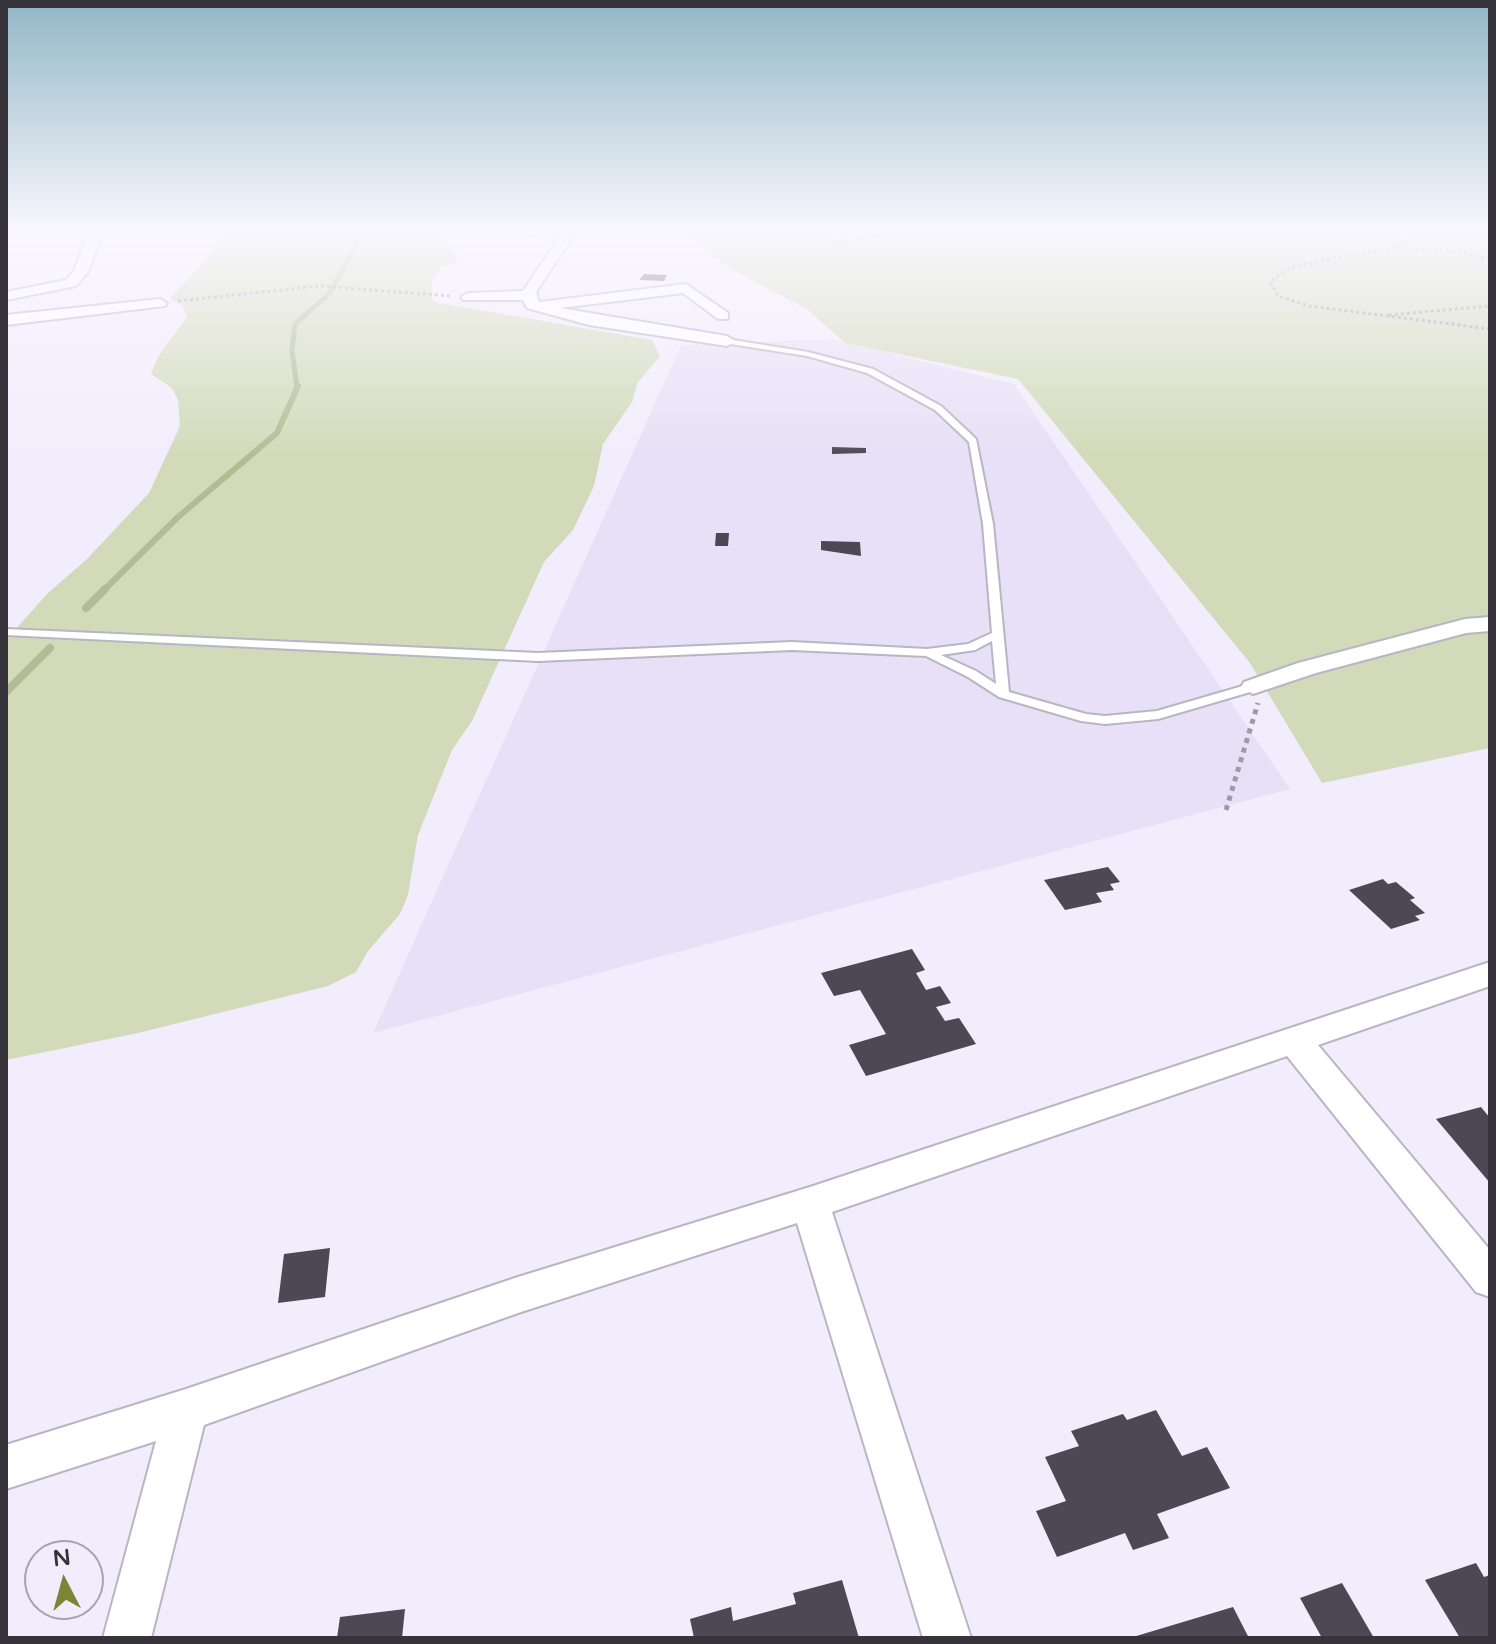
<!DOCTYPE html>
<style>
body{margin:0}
#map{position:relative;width:1496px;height:1644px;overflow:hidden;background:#f2edfc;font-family:"Varela Round",sans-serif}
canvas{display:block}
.frame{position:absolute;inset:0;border:8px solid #36343a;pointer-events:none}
.north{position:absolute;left:24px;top:1540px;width:80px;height:80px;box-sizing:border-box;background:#f2edfc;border:2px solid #a7a3ae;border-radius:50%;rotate:354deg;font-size:22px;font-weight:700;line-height:32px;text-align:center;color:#36343a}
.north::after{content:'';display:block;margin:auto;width:28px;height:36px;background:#788635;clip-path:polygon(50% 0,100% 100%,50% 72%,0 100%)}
</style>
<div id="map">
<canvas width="1496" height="1644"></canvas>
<div class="frame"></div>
<div class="north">N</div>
</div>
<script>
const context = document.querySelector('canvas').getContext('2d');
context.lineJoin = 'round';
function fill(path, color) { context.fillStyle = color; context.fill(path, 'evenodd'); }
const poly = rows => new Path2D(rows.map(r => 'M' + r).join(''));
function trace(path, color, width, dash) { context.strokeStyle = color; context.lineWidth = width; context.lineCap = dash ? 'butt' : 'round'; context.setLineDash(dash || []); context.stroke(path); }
const built = poly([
 [832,339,1014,384,1290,789,373,1033,681,345]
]);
const green = poly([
 [218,230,430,230,459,255,454,263,441,267,432,280,431,298,435,302,652,340,660,356,638,382,632,402,603,444,594,486,573,530,544,562,472,721,452,750,418,835,408,895,400,914,368,951,356,972,328,986,138,1033,6,1060,6,640,47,594,87,559,149,493,180,426,178,400,172,388,151,374,159,355,187,317,182,305,170,299,221,242],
 [683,230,1490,230,1490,748,1322,783,1250,663,1018,379,845,343,807,309,729,268]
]);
const streamFar2 = poly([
 [297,388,292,350,295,324,329,294,357,244,353,230]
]);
const streamFar1 = poly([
 [103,591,178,517,277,433,298,386]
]);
const stream = poly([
 [86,608,105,589],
 [6,692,50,648]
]);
const building = poly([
 [644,274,667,275,664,281,639,280],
 [832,447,866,448,866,453,832,454],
 [716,533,729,533,728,546,715,546],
 [821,541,860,542,861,556,821,550],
 [1108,867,1120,882,1110,884,1114,890,1096,893,1102,902,1065,910,1044,880],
 [1383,879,1388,884,1396,882,1415,898,1410,900,1425,913,1415,916,1420,920,1391,929,1349,890],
 [912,949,925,970,916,973,926,990,940,986,951,1003,936,1007,945,1021,959,1018,976,1044,866,1076,849,1045,886,1034,860,990,834,996,821,973],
 [1481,1107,1490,1118,1490,1183,1436,1119],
 [330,1248,325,1297,278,1303,284,1254],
 [1156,1410,1182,1456,1207,1447,1230,1488,1157,1514,1169,1538,1133,1550,1125,1533,1057,1557,1036,1511,1066,1501,1045,1457,1079,1446,1071,1431,1123,1414,1127,1420],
 [1476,1563,1484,1577,1490,1575,1490,1638,1460,1638,1425,1580],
 [842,1580,859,1638,694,1638,690,1619,731,1607,733,1621,796,1604,793,1593],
 [1342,1583,1374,1638,1322,1638,1300,1598],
 [1233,1607,1249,1638,1133,1638,1133,1637],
 [405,1609,402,1638,337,1638,340,1617]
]);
const pathFar1 = poly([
 [819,230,826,240,844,242,906,230],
 [1394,247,1427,230],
 [1490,259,1454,251,1400,248,1356,253,1290,268,1270,281,1278,296,1309,306,1490,329],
 [178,301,318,286,451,296],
 [1389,315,1490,306]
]);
const path = poly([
 [1226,810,1258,703]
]);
const lane = poly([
 [727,339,808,352,873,369,941,406,976,439,993,524,1009,692,1086,714,1105,716,1157,711,1253,683,1259,687,1257,690,1158,719,1105,724,1081,721,999,697,968,677,926,656,792,650,538,661,6,635,6,629,538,653,792,642,927,649,968,644,992,633,983,524,969,442,935,410,867,373,807,356,724,343,724,339,727,339],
 [992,641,996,684,976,671,941,655,975,650,992,641]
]);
const street = poly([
 [89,230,103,230,88,272,76,286,6,300,6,292,66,280,74,271,89,230],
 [525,230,577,230,536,292,539,302,686,284,728,313,728,319,718,319,683,293,560,308,727,336,735,341,727,346,589,325,527,308,523,300,463,300,461,297,468,293,523,291,561,235,531,234,525,230],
 [160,299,167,303,165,306,6,325,6,315,160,299],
 [1490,617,1490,631,1466,633,1316,673,1253,694,1241,687,1244,682,1298,663,1465,619,1490,617],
 [1490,962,1490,986,1318,1045,1490,1250,1490,1297,1476,1292,1287,1056,832,1212,971,1638,923,1638,797,1223,518,1313,204,1425,151,1638,103,1638,156,1441,6,1489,6,1445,186,1389,518,1277,810,1187,1490,962]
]);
fill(built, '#e7e0f6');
fill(green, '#d2dab9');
trace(streamFar2, '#b2bc92', 5);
trace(streamFar1, '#b2bc92', 6);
trace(stream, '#b2bc92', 8);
fill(building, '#4c4854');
trace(lane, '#b9b5c3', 4);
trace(street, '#b9b5c3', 4);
trace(pathFar1, '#9f9ba6', 3, [3, 3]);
trace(path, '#9f9ba6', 5, [5, 5]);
fill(lane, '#fff');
fill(street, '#fff');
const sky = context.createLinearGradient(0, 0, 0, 460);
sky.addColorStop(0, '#92b7c6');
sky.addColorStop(0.5, '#f9f7fe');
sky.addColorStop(1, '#f9f7fe00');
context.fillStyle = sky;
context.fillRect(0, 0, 1496, 460);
</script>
